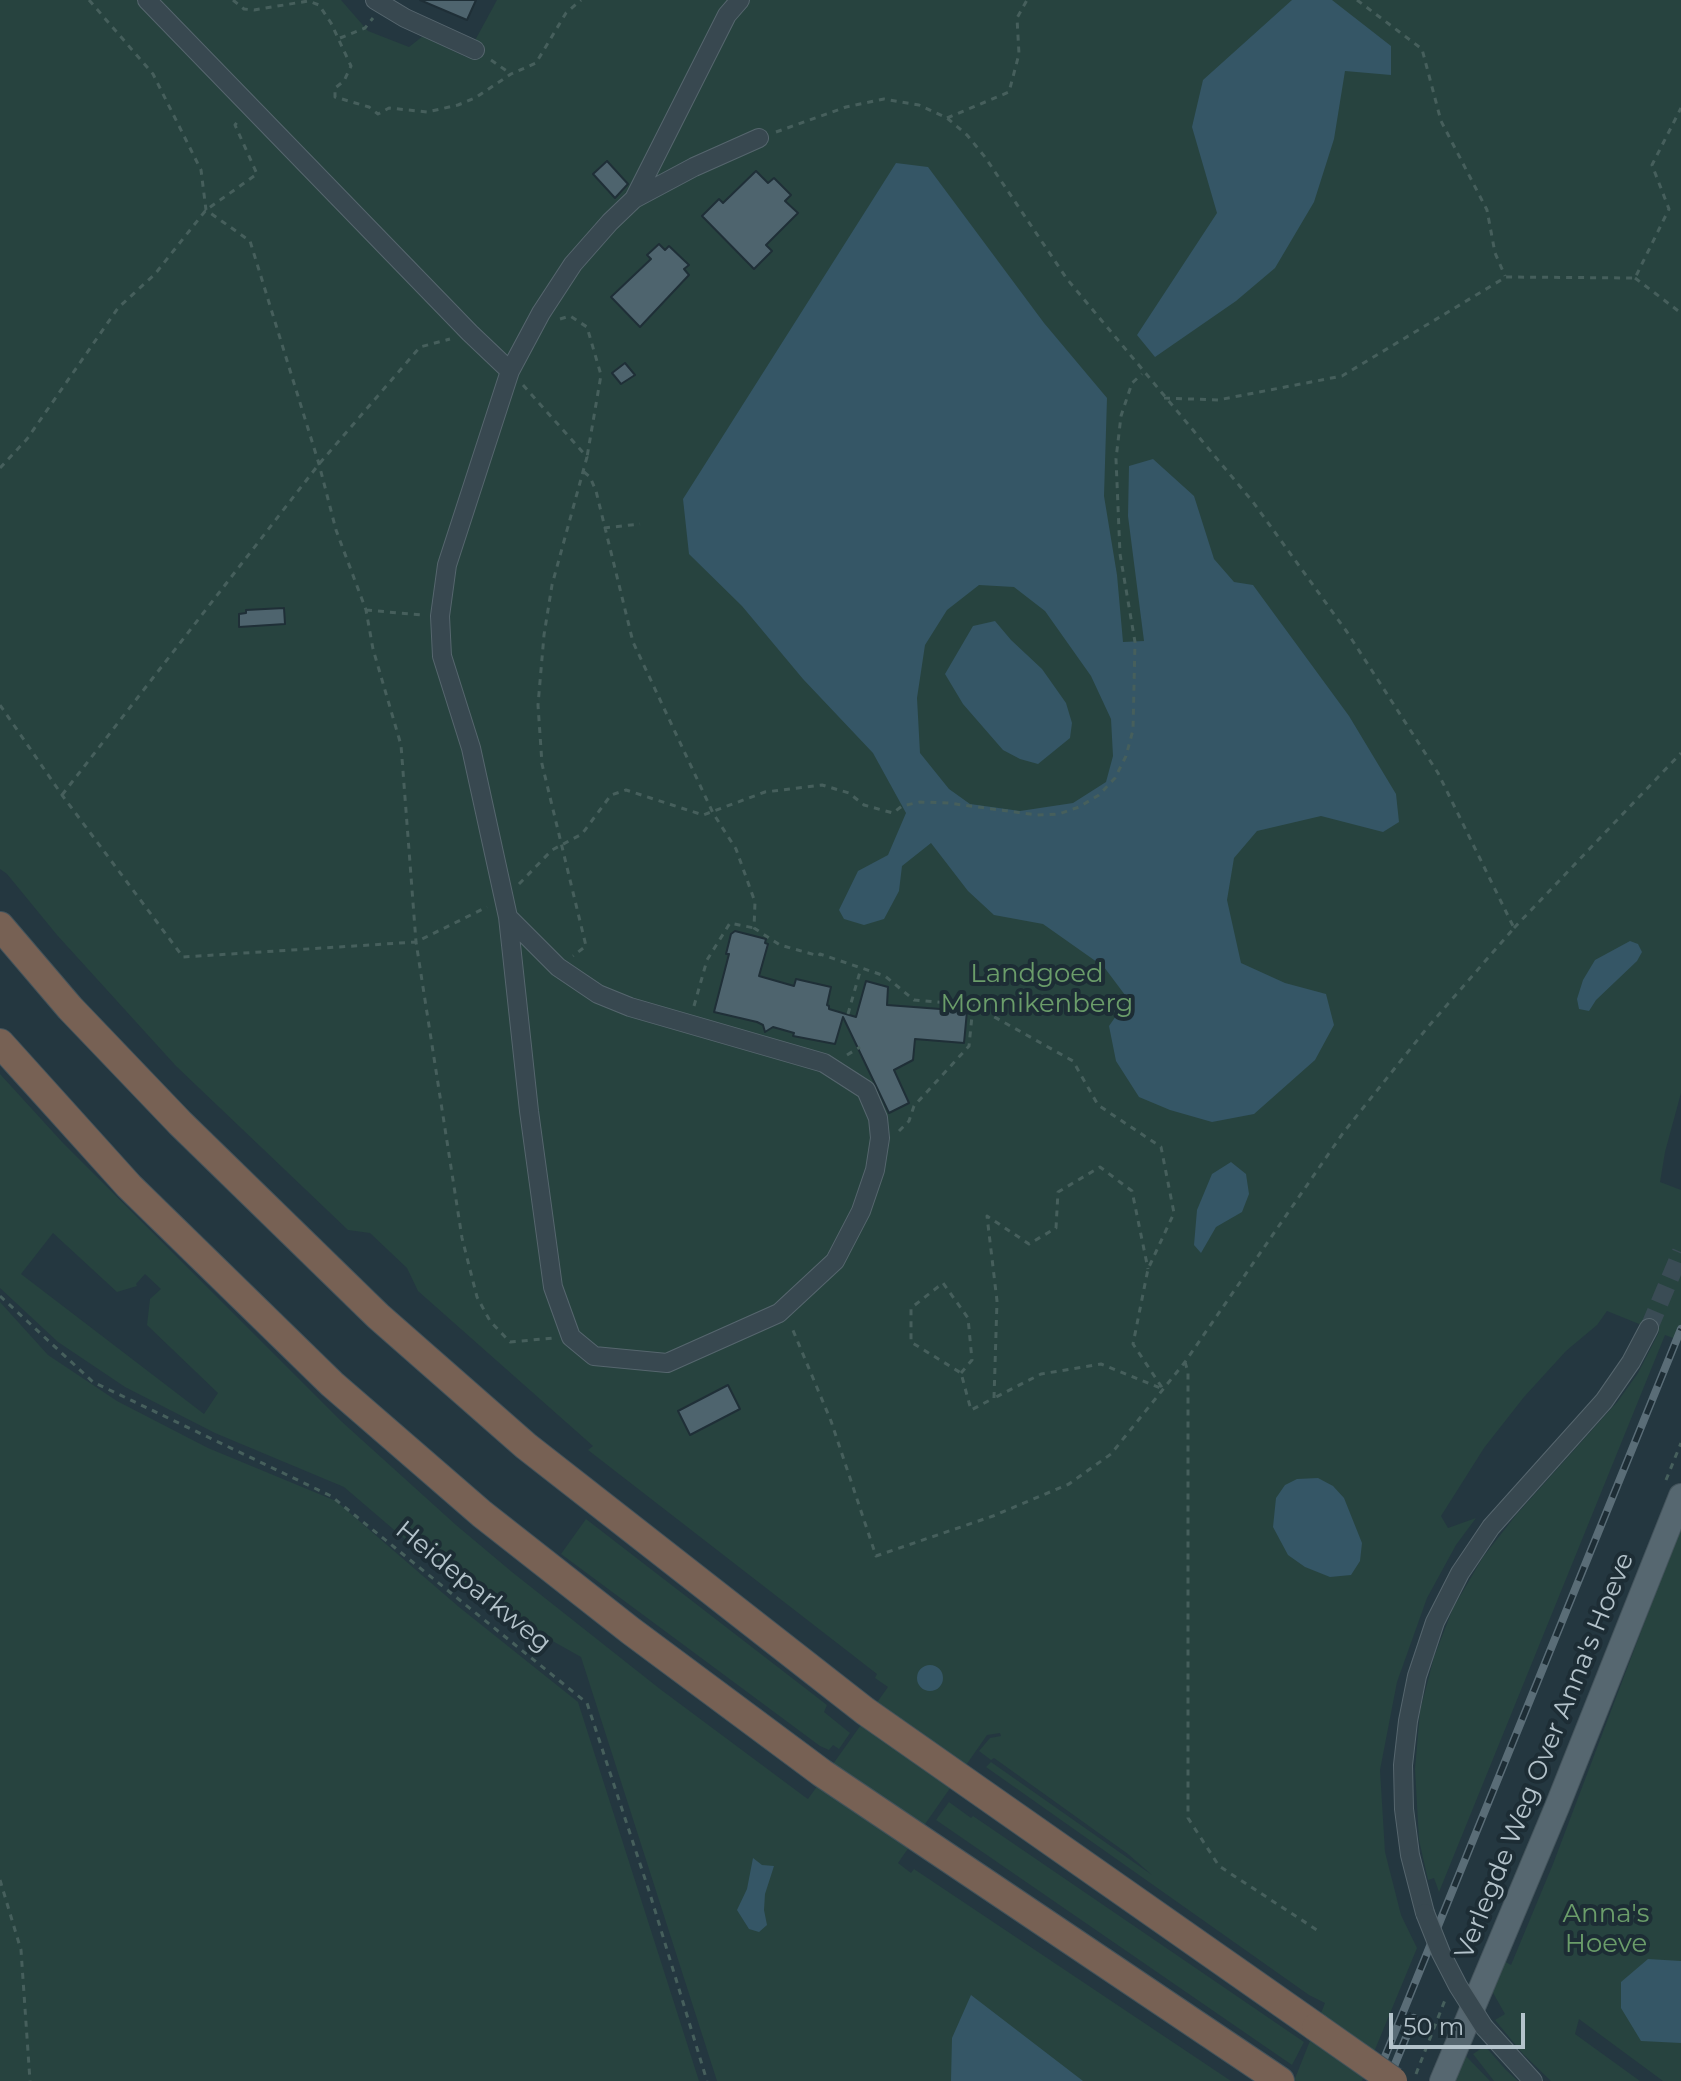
<!DOCTYPE html>
<style>
body{margin:0}
#map{position:relative;width:1681px;height:2081px;overflow:hidden;background:#243740;font-family:Montserrat,sans-serif}
canvas{display:block}
.scale{position:absolute;left:1389px;top:2013px;width:136px;height:36px;box-sizing:border-box;border:4px solid #b4c3cb;border-top:0;padding-left:10px;font-size:24px;line-height:28px;white-space:nowrap;color:#b4c3cb;-webkit-text-stroke:6px #1d2d35;paint-order:stroke}
</style>
<div id="map">
<canvas width="1681" height="2081"></canvas>
<div class="scale">50 m</div>
</div>
<script>
const context = document.querySelector('canvas').getContext('2d');
context.lineJoin = 'round';
function fill(path, color) { context.fillStyle = color; context.fill(path, 'evenodd'); }
const poly = rows => new Path2D(rows.map(r => 'M' + r).join(''));
function trace(path, color, width, dash) { context.strokeStyle = color; context.lineWidth = width; context.lineCap = dash ? 'butt' : 'round'; context.setLineDash(dash || []); context.stroke(path); }
function write(font, color, halo, rows, align = 'center') {
  context.font = font + ' Montserrat,sans-serif'; context.lineWidth = 8; context.setLineDash([]); context.textBaseline = 'middle'; context.strokeStyle = halo; context.fillStyle = color; for (const [text, x, y, turn = 0] of rows) {
    context.save(); context.translate(x, y); context.rotate((+turn || 0) * Math.PI / 180); context.textAlign = isNaN(turn) ? turn : align; if (halo) context.strokeText(text, 0, 0); context.fillText(text, 0, 0); context.restore();
  }
}
const green = poly([
 [0,0,341,0,368,31,409,47,423,36,466,57,497,0,1681,0,1681,1093,1665,1152,1660,1182,1681,1190,1681,1341,1665,1335,1439,1892,1434,1878,1428,1880,1419,1840,1415,1769,1420,1711,1434,1657,1453,1608,1483,1557,1516,1515,1618,1401,1638,1373,1659,1332,1607,1311,1597,1325,1566,1351,1524,1397,1484,1448,1441,1516,1448,1528,1476,1518,1456,1545,1427,1598,1397,1682,1380,1770,1385,1852,1401,1915,1417,1948,1362,2081,1294,2081,1325,2003,1309,1995,986,1767,991,1762,1152,1875,1128,1854,994,1758,991,1760,979,1751,990,1738,1001,1736,1000,1733,987,1735,898,1863,911,1873,914,1869,1231,2081,717,2081,581,1657,469,1594,344,1487,215,1433,125,1387,58,1342,0,1288,0,1074,63,1143,341,1421,456,1525,512,1572,660,1689,805,1797,808,1799,888,1687,875,1678,877,1674,588,1450,593,1446,418,1291,407,1268,370,1233,348,1230,176,1066,57,935,7,874,0,869],
 [53,1233,117,1292,137,1286,136,1284,145,1274,161,1289,150,1299,147,1325,218,1393,204,1414,21,1274],
 [0,1302,48,1355,117,1401,208,1448,336,1501,459,1607,578,1702,699,2081,0,2081],
 [586,1519,827,1705,824,1712,850,1733,839,1749,833,1745,829,1750,820,1746,561,1554],
 [1681,1526,1681,2081,1663,2081,1579,2019,1575,2034,1640,2081,1551,2081,1523,2054,1495,2020,1505,2014,1492,1991,1504,1961,1511,1965,1553,1864],
 [949,1802,971,1818,973,1816,1304,2042,1292,2065,936,1820],
 [1485,2046,1506,2070,1518,2081,1494,2081,1473,2054],
 [1465,2055,1490,2081,1450,2081]
]);
const water = poly([
 [1292,0,1332,0,1391,46,1391,75,1345,71,1334,139,1314,202,1275,268,1236,301,1155,357,1137,335,1217,213,1192,127,1203,80],
 [896,163,928,167,1044,323,1107,398,1104,496,1117,575,1123,642,1144,641,1128,516,1129,466,1153,459,1194,496,1214,559,1234,582,1253,585,1349,716,1396,794,1399,822,1383,832,1321,816,1257,831,1234,858,1227,900,1241,963,1285,983,1326,994,1334,1025,1315,1060,1254,1114,1212,1122,1170,1110,1139,1097,1116,1061,1109,1026,1128,999,1104,967,1043,924,994,915,968,891,931,843,902,866,899,891,884,919,864,925,844,919,839,910,858,871,888,855,906,813,873,753,803,679,742,606,689,554,683,499],
 [979,585,1014,587,1045,611,1091,676,1111,719,1113,756,1106,782,1073,803,1020,811,970,804,949,789,920,753,917,698,925,645,947,610],
 [995,621,1011,640,1042,669,1066,703,1072,723,1070,738,1038,764,1020,759,1003,750,963,704,945,674,973,626],
 [1630,941,1638,944,1642,952,1637,961,1596,1000,1589,1011,1579,1009,1577,999,1583,980,1595,960],
 [1231,1162,1246,1174,1249,1194,1242,1212,1216,1227,1201,1253,1194,1245,1197,1210,1212,1174],
 [1318,1478,1333,1486,1344,1498,1362,1543,1360,1561,1351,1575,1330,1577,1305,1567,1288,1555,1273,1527,1276,1498,1285,1485,1297,1479],
 '917 1678a13 13 0 1 1 26 0a13 13 0 1 1-26 0Z',
 [753,1858,762,1865,774,1866,765,1894,764,1910,767,1925,759,1932,749,1929,737,1910,747,1889],
 [1648,1959,1681,1961,1681,2043,1641,2041,1621,2008,1621,1982],
 [971,1995,1083,2081,951,2081,952,2038]
]);
const building = poly([
 [420,0,476,0,467,20,420,0],
 [607,161,628,184,615,198,593,174,607,161],
 [756,171,768,183,774,178,791,195,785,201,798,213,766,245,772,251,754,269,702,216,719,199,723,203,756,171],
 [659,244,665,250,669,246,689,265,684,269,689,275,640,327,611,297,651,259,647,255,659,244],
 [625,363,635,375,621,384,612,373,625,363],
 [284,608,285,624,239,627,239,614,246,613,246,610,284,608],
 [735,931,766,939,765,943,768,944,759,976,794,986,796,979,831,987,827,1005,829,1006,829,1009,856,1017,866,981,888,987,887,1005,967,1011,964,1043,915,1039,913,1060,894,1070,909,1103,889,1113,843,1017,835,1044,793,1036,794,1033,773,1027,765,1032,763,1025,757,1022,714,1012,729,954,726,954,731,934,735,931],
 [728,1385,740,1409,690,1435,678,1411,728,1385]
]);
const minorTunnel = poly([
 [1649,1328,1681,1252]
]);
const path = poly([
 [89,0,153,74,201,170,206,210,250,241,319,464,336,530,366,610,373,649,401,745,416,942,462,1238,477,1297,490,1321,510,1342,554,1338],
 [233,0,244,9,254,10,308,1,319,5,331,23,351,66,344,81,335,88,335,97,369,107,378,114,389,108,427,112,458,105,475,98,511,74,536,63,566,13,581,0],
 [1357,0,1422,49,1441,121,1487,210,1495,253,1505,276],
 [340,38,365,28,373,18],
 [491,60,511,74],
 [947,118,1009,92,1019,54,1017,18,1027,0],
 [776,132,846,107,884,99,919,105,947,118,967,135,985,157,1067,279,1253,502,1347,632,1438,773,1514,928,1427,1028,1343,1133,1185,1362,1111,1454,1069,1484,993,1516,876,1556,831,1421,792,1328],
 [1635,278,1681,313],
 [560,319,570,316,587,327,601,375,587,457],
 [523,385,587,457,552,585,544,635,538,705,542,764,586,946,573,956],
 [1164,398,1218,400,1342,376,1506,277,1635,278,1669,209,1652,165,1681,108],
 [0,468,27,439,118,308,155,274,206,210,257,174,235,125,238,121],
 [584,472,590,477,596,491,633,642,713,813,736,849,755,902,754,928,780,945,819,956,820,954,885,976,914,1000,973,1005,1073,1061,1098,1105,1161,1147,1174,1213,1148,1269,1133,1344,1163,1389,1101,1364,1041,1374,994,1398],
 [604,528,640,524],
 [366,610,422,615],
 [0,705,62,795,183,957,416,942,487,907],
 [62,795,319,464,420,347,450,339],
 [519,884,552,850,582,834,611,795,626,790,703,815,765,792,822,785,849,793,864,805,893,813,902,806,920,802,948,803,1037,815,1059,814,1079,807,1099,795,1115,778,1126,756,1133,730,1135,642,1120,554,1116,459,1121,416,1132,383,1142,374],
 [1514,928,1681,753],
 [694,1006,707,960,730,923,754,928],
 [848,1014,861,968],
 [847,1055,860,1047],
 [899,1131,909,1121,914,1106,969,1046,973,1006],
 [0,1296,93,1382,331,1496,587,1703,650,1894,707,2081],
 [1185,1362,1188,1372,1188,1818,1219,1866,1320,1932],
 [961,1373,972,1360,968,1318,943,1283,911,1308,911,1342,961,1373,971,1410,994,1398,997,1301,987,1216,1029,1244,1056,1228,1058,1192,1100,1167,1132,1191,1148,1269],
 [1666,1480,1681,1443],
 [0,1880,21,1950,30,2081],
 [1464,1956,1478,1936],
 [1416,2074,1445,2000]
]);
const minor = poly([
 [147,0,470,333,510,371],
 [375,0,405,18,475,50],
 [740,0,727,15,634,199,694,167,759,138],
 [508,917,558,967,598,994,630,1007,824,1063,866,1090,878,1118,880,1138,875,1170,861,1211,835,1261,779,1313,667,1363,594,1356,571,1337,553,1287,529,1111,508,917,471,748,442,656,440,616,447,565,510,371,541,313,573,264,610,222,634,199],
 [1425,1913,1410,1855,1404,1809,1403,1765,1408,1721,1417,1676,1435,1622,1460,1573,1491,1527,1604,1401,1631,1362,1649,1328],
 [1484,2027,1533,2081]
]);
const major = poly([
 [1442,2081,1557,1807,1681,1496]
]);
const highway = poly([
 [0,926,70,1008,180,1123,378,1316,526,1446,865,1711,1316,2027],
 [0,1043,129,1186,332,1384,482,1514,631,1631,822,1773,1280,2081]
]);
const rail = poly([
 [1375,2081,1681,1329],
 [1388,2081,1414,2018]
]);
const minorBridge = poly([
 [1425,1913,1441,1953,1458,1986,1484,2027]
]);
const highwayBridge = poly([
 [1316,2027,1393,2081]
]);
const parkNames = [
 ["Landgoed",1037,974],
 ["Monnikenberg",1037,1004],
 ["Anna's",1606,1914],
 ["Hoeve",1606,1944]
];
const streetNames = [
 ["Heideparkweg",473,1587,39],
 ["Verlegde Weg Over Anna's Hoeve",1545,1756,-68]
];
fill(green, '#27433f');
fill(water, '#355666');
fill(building, '#4e646e');
trace(building, '#1f2f37', 2);
trace(minorTunnel, '#3a4c55', 18, [18, 9]);
trace(minor, '#56666e', 20);
trace(major, '#44545c', 26);
trace(highway, '#43535b', 30);
trace(path, '#465f5c', 3, [6, 6]);
trace(minor, '#384850', 18);
trace(major, '#566770', 24);
trace(highway, '#776154', 28);
trace(rail, '#5a6d77', 8);
trace(rail, '#1d2d35', 5, [15]);
trace(minorBridge, '#56666e', 20, []);
trace(highwayBridge, '#43535b', 30, []);
trace(minorBridge, '#384850', 18);
trace(highwayBridge, '#776154', 28);
write('26px', '#6b9d6a', '#1d2d35', parkNames);
write('26px', '#b4c3cb', '#1d2d35', streetNames);
</script>
